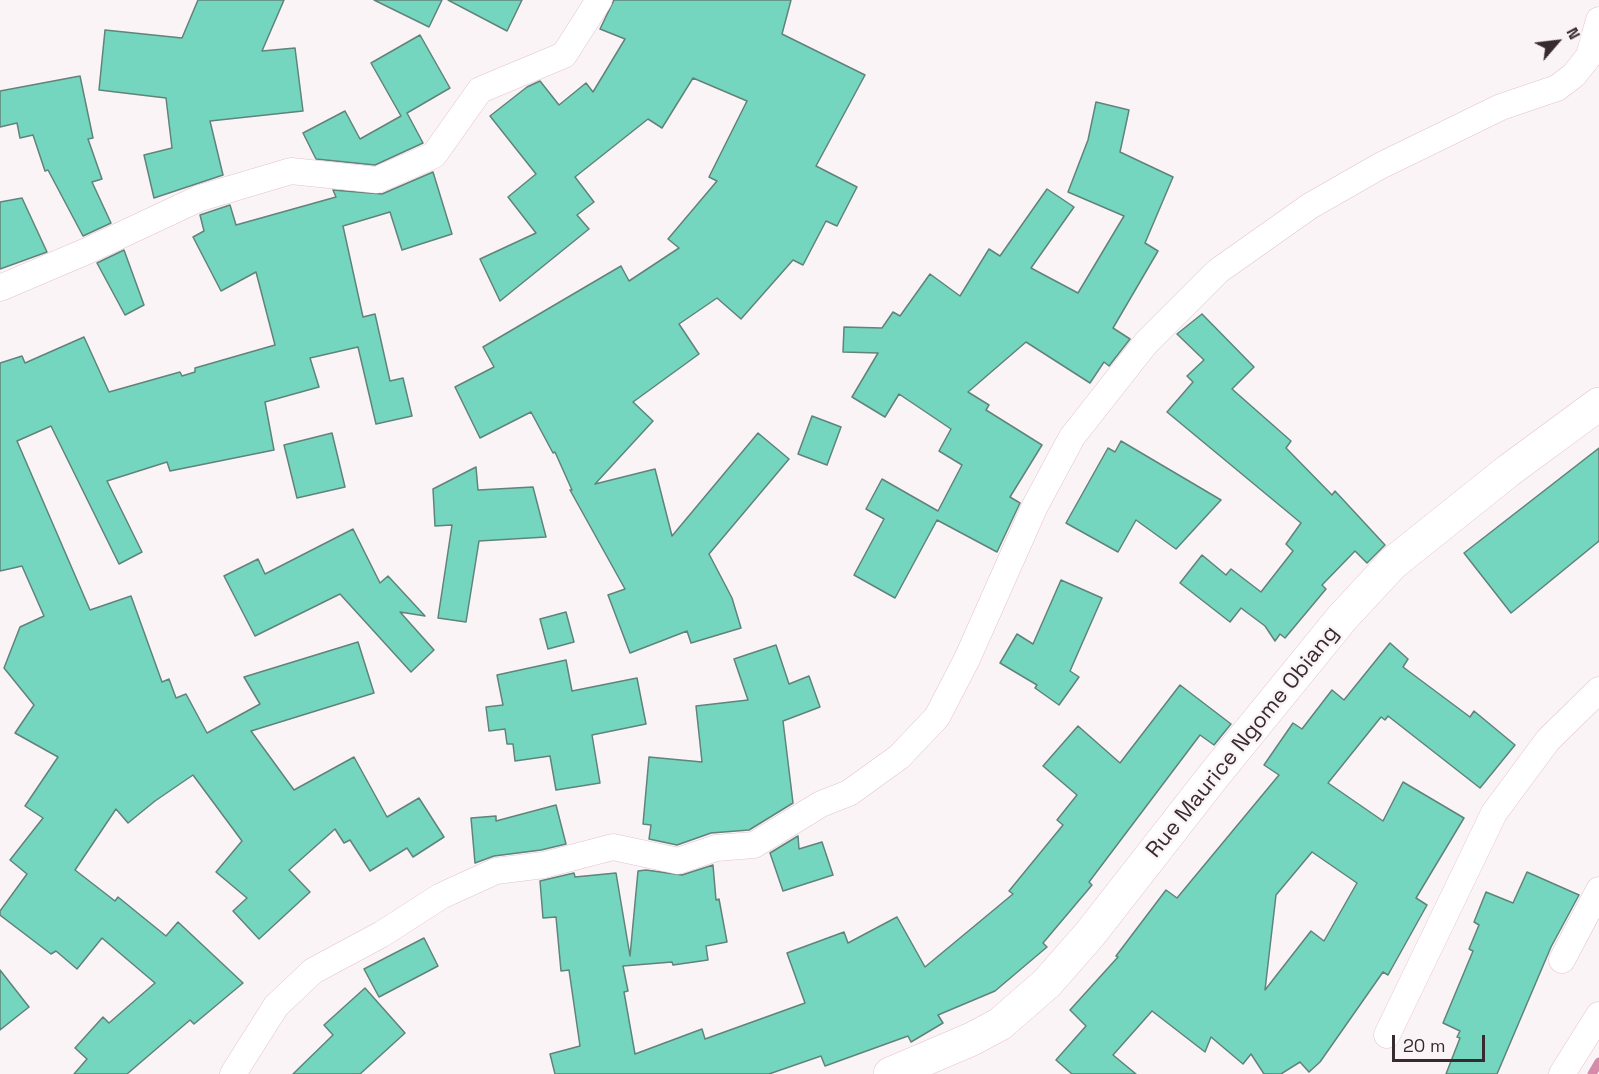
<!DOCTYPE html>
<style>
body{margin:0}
#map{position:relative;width:1599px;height:1074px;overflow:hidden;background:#fbf4f7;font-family:"Space Grotesk",sans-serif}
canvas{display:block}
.north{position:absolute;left:1527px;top:12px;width:60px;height:60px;-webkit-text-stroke:4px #fbf4f7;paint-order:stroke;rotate:62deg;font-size:16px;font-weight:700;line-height:24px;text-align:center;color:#382b30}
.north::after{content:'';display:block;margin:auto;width:21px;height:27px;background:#382b30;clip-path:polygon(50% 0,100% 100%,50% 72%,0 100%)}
.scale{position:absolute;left:1392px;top:1035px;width:93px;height:27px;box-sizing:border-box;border:3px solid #382b30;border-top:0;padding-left:8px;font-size:18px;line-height:21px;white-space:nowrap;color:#382b30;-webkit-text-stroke:4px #fbf4f7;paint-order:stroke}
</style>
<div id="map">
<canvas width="1599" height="1074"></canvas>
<div class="north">N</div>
<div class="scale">20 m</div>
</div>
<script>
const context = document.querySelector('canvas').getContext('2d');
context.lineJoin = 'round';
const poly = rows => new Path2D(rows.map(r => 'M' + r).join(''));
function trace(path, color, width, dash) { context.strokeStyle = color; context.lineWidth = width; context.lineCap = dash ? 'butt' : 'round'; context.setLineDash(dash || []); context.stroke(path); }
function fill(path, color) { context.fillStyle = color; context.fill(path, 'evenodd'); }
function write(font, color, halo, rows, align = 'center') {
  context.font = font + ' "Space Grotesk",sans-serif'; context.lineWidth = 5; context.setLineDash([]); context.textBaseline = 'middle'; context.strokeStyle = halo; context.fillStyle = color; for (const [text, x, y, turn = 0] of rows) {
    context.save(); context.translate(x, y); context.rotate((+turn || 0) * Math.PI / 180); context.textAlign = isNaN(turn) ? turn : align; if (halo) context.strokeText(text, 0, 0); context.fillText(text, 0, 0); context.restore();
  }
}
const stream = poly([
 [1592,1074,1599,1062]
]);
const building = poly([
 [198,0,284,0,262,51,295,48,303,111,210,121,223,175,154,198,144,155,172,148,166,98,99,90,105,30,182,38,198,0],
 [374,0,442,0,429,27,374,0],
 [448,0,522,0,507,31,448,0],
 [614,0,791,0,782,34,865,75,816,166,857,187,837,226,826,221,803,265,793,260,741,319,717,298,679,324,699,354,633,402,653,421,595,484,655,469,672,536,758,433,789,459,709,554,732,598,741,628,691,643,687,631,630,653,608,595,625,589,570,490,572,490,555,452,553,453,531,412,480,438,455,387,494,367,483,347,621,266,629,281,679,248,668,239,717,181,709,177,747,101,693,78,662,128,648,119,575,177,594,202,577,215,589,229,500,301,480,259,536,233,508,197,536,174,490,116,527,87,540,81,559,105,586,83,593,92,625,39,600,29,614,0],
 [420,35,450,88,407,113,423,143,375,165,316,159,303,133,345,111,360,139,401,116,371,63,420,35],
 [80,76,93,138,88,139,102,179,92,182,111,223,83,236,48,170,45,171,33,135,20,138,17,123,0,127,0,91,80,76],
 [1096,102,1129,110,1120,152,1173,177,1145,243,1158,251,1113,328,1130,339,1109,366,1104,362,1090,383,1026,342,968,392,989,405,986,410,1042,445,1010,497,1020,503,997,552,937,520,895,598,854,575,884,519,866,509,882,479,938,511,962,465,939,451,951,429,899,394,885,417,852,397,878,353,843,352,844,327,882,328,893,312,900,316,930,274,960,296,989,249,1000,256,1047,189,1074,207,1031,268,1078,293,1124,216,1068,192,1088,140,1096,102],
 [433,172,452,234,402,250,390,212,343,226,363,317,375,314,390,381,403,378,412,416,376,424,358,347,310,358,319,387,265,402,274,450,170,471,167,462,107,481,142,552,119,564,51,426,17,441,90,610,131,596,162,682,169,679,176,698,186,694,207,733,260,704,244,677,358,642,374,693,251,731,294,790,354,757,387,817,419,798,444,837,413,857,407,848,370,871,350,840,344,843,335,829,289,870,310,892,259,939,233,911,247,898,216,872,242,841,193,775,155,801,128,823,116,809,75,870,115,901,118,897,166,936,178,922,243,983,194,1024,190,1020,127,1074,74,1074,87,1059,75,1048,103,1017,109,1023,155,983,102,938,77,969,56,951,51,954,0,915,0,911,27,874,10,860,43,818,25,806,58,757,15,733,34,705,4,668,20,627,44,616,22,566,0,571,0,363,22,356,25,363,84,337,109,392,180,372,182,376,195,372,195,368,275,345,256,272,221,291,193,237,204,231,200,215,230,205,236,225,336,197,333,190,382,194,433,172],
 [22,198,47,252,0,269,0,202,22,198],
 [124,250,144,305,125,315,97,263,124,250],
 [1202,314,1254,367,1232,389,1291,441,1286,448,1332,495,1335,491,1385,545,1367,563,1355,551,1322,585,1326,589,1285,638,1280,634,1275,641,1265,626,1241,608,1230,622,1180,583,1202,555,1226,575,1231,569,1261,592,1293,551,1286,544,1301,523,1167,412,1193,382,1187,376,1204,360,1177,334,1202,314],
 [812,416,841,427,827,465,798,454,812,416],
 [332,433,345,487,297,498,284,445,332,433],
 [1121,441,1221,500,1176,549,1136,520,1118,552,1066,523,1108,448,1115,452,1121,441],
 [1599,448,1599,541,1511,613,1464,553,1599,448],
 [476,467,478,490,533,487,546,537,479,541,466,622,438,618,452,525,435,526,433,489,476,467],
 [353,529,380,583,388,576,425,616,400,612,434,650,411,672,340,594,255,636,224,576,258,559,265,574,353,529],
 [1061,580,1102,598,1070,671,1079,677,1059,705,1035,688,1037,685,1000,663,1017,634,1033,644,1061,580],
 [566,612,574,642,548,649,540,619,566,612],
 [1390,643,1408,659,1403,667,1470,717,1474,711,1515,745,1480,788,1388,716,1385,720,1381,717,1328,783,1383,821,1403,782,1464,818,1416,898,1427,905,1388,975,1383,972,1320,1062,1309,1072,1300,1062,1281,1074,1264,1074,1251,1054,1243,1064,1211,1037,1205,1052,1152,1011,1113,1055,1136,1074,1072,1074,1056,1060,1086,1026,1070,1010,1118,957,1116,956,1166,890,1177,898,1279,775,1264,765,1293,723,1302,729,1332,690,1344,700,1390,643],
 [1312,852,1357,883,1324,941,1311,931,1265,990,1276,895,1312,852],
 [776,645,789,684,809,676,820,707,783,721,793,803,749,830,711,833,677,845,649,839,651,825,643,824,649,757,702,762,696,706,748,700,734,659,776,645],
 [566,660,572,691,637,678,646,724,592,735,600,783,556,790,550,756,515,761,513,744,507,744,505,729,489,731,486,707,503,705,497,675,566,660],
 [1180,685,1231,724,1214,745,1200,735,1089,882,1092,885,1043,943,1047,947,995,991,938,1015,943,1023,911,1042,908,1036,825,1066,821,1056,769,1074,555,1074,550,1054,580,1046,569,970,561,971,556,917,543,918,540,881,574,873,575,877,616,873,630,956,638,871,646,870,682,875,713,865,716,900,719,899,727,942,706,946,708,960,673,965,672,962,623,966,628,991,624,992,635,1054,702,1029,705,1039,805,1003,787,953,844,932,848,943,897,917,925,967,1013,894,1009,891,1063,825,1057,820,1077,795,1043,766,1078,726,1120,763,1180,685],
 [556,805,566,844,541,850,494,856,475,863,471,818,496,816,496,821,556,805],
 [798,836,799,849,822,842,833,875,783,891,770,853,798,836],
 [1527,872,1579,895,1551,947,1497,1074,1446,1074,1460,1038,1457,1037,1460,1031,1443,1023,1473,951,1469,949,1479,925,1474,922,1486,892,1513,903,1527,872],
 [424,938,438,966,379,997,364,969,424,938],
 [0,970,29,1007,0,1030,0,970],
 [365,988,405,1033,360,1074,293,1074,333,1035,324,1025,365,988]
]);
const minor = poly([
 [0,288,87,251,200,198,291,171,377,180,434,155,480,90,564,55,599,0],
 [1562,960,1599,890],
 [1387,1035,1494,813,1548,740,1599,690],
 [233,1074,276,1006,313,971,382,934,441,896,496,871,544,865,613,847,678,861,716,848,754,845,821,804,849,793,899,757,937,717,967,659,1035,506,1072,437,1146,343,1218,271,1310,206,1380,166,1501,107,1557,88,1574,75,1589,56,1599,20],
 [1562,1074,1599,1015]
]);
const tertiary = poly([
 [890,1074,972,1039,1000,1024,1047,983,1090,934,1215,774,1342,618,1393,563,1508,471,1599,404]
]);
const streetNames = [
 ["Rue Maurice Ngome Obiang",1243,742,-51]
];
trace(stream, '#d58ba9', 9);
fill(building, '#75d6c0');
trace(building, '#60837a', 1.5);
trace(minor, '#e3c2ce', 27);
trace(tertiary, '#e3c2ce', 34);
trace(minor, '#fff', 26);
trace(tertiary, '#fff', 33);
write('22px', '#382b30', '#fbf4f7', streetNames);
</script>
